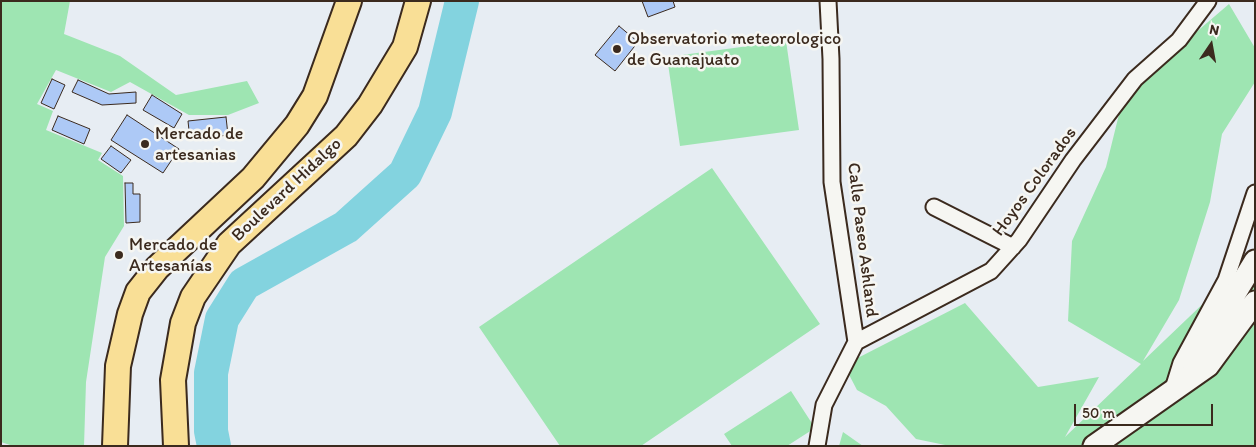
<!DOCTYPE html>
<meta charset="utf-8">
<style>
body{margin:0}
#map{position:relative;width:1256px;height:447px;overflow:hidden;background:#e7edf3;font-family:Itim,sans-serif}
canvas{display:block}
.frame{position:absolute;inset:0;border:2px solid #3b2a1e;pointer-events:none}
.north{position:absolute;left:1186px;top:20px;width:50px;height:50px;-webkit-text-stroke:4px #f6f6f2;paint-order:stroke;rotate:12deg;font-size:14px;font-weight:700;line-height:20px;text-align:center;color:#3b2a1e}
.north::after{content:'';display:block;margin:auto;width:18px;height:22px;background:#3b2a1e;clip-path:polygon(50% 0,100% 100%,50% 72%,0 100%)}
.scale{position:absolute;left:1074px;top:404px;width:139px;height:22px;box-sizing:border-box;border:2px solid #3b2a1e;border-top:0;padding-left:6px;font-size:15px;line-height:18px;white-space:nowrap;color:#3b2a1e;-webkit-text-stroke:4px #f6f6f2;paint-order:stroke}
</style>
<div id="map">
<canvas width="1256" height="447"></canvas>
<div class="frame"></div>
<div class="north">N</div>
<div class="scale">50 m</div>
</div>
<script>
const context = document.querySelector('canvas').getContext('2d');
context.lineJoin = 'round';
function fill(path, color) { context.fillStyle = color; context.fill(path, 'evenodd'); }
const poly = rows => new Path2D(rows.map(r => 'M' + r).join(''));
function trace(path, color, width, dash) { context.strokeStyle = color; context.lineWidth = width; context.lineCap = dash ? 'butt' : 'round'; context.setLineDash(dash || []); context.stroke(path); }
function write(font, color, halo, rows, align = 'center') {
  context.font = font + ' Itim,sans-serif'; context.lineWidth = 5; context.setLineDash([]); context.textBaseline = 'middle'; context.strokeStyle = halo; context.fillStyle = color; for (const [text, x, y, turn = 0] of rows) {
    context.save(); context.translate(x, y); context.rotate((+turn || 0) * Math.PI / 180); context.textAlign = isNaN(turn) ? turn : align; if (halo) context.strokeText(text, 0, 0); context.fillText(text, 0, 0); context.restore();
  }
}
const green = poly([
 [1,1,70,1,64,34,120,56,176,95,247,81,259,103,228,115,189,115,130,82,111,92,56,70,37,104,53,111,46,130,102,153,98,160,123,176,124,226,105,257,86,382,84,446,13,446,1,442],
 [1229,4,1255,48,1255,82,1222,134,1210,202,1179,300,1143,361,1255,254,1255,446,950,446,916,439,886,406,857,390,844,365,965,303,1038,387,1099,377,1065,437,1141,364,1068,321,1072,241,1106,167,1124,94],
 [786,41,799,130,680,146,667,57],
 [712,168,820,324,641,446,560,446,479,327],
 [791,391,815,428,787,446,732,446,724,434],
 [843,432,863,446,839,446]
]);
const river = poly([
 [214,446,211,431,211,373,222,319,244,284,346,227,405,174,435,112,462,1]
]);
const building = poly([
 [642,1,673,1,675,7,648,17,642,1],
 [619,26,638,42,615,71,595,55,619,26],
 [52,79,65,85,54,109,41,103,52,79],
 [78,80,109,94,136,92,136,103,102,105,72,92,78,80],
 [152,95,182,114,174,128,143,110,152,95],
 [127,115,179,149,163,173,111,140,127,115],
 [58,116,90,129,84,144,52,130,58,116],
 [226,117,228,135,190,140,188,121,226,117],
 [111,146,131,160,121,173,101,159,111,146],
 [125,183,133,183,133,194,140,194,140,222,126,223,125,183]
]);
const street = poly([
 [934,207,1013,247],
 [856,342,991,271,1019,240,1073,160,1135,79,1179,40,1208,1],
 [1172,392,1181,363,1226,280,1255,193],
 [817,446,824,405,856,342,832,182,831,59,828,1]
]);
const secondary = poly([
 [1193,363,1255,261],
 [1094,446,1208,366,1255,302]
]);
const primary = poly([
 [115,446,118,366,130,314,138,292,157,268,253,178,297,125,315,96,349,1],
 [176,446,173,380,183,323,193,297,229,244,346,136,370,105,405,47,418,1]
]);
const markers = [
 [617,49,5,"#3b2a1e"],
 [145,144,5,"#3b2a1e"],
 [119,255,5,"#3b2a1e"]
];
const poiNames = [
 ["Observatorio meteorologico",627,39],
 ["de Guanajuato",627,60],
 ["Mercado de",155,134],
 ["artesanias",155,155],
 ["Mercado de",129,245],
 ["Artesanías",129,266]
];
const streetNames = [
 ["Hoyos Colorados",1035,182,-54],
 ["Boulevard Hidalgo",287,190,-43],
 ["Calle Paseo Ashland",862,240,83]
];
fill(green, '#9ee5b2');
trace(river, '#83d3df', 34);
fill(building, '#adc9f6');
trace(building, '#3b2a1e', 1);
trace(street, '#3b2a1e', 19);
trace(secondary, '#3b2a1e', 25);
trace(primary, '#3b2a1e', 28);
trace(street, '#f6f6f2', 15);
trace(secondary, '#f6f6f2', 21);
trace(primary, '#f9df96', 24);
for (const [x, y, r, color] of markers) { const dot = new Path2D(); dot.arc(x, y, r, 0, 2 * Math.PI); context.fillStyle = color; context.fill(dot); trace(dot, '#f6f6f2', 2); }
write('18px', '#3b2a1e', '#f6f6f2', poiNames, 'left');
write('18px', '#3b2a1e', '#f6f6f2', streetNames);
</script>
